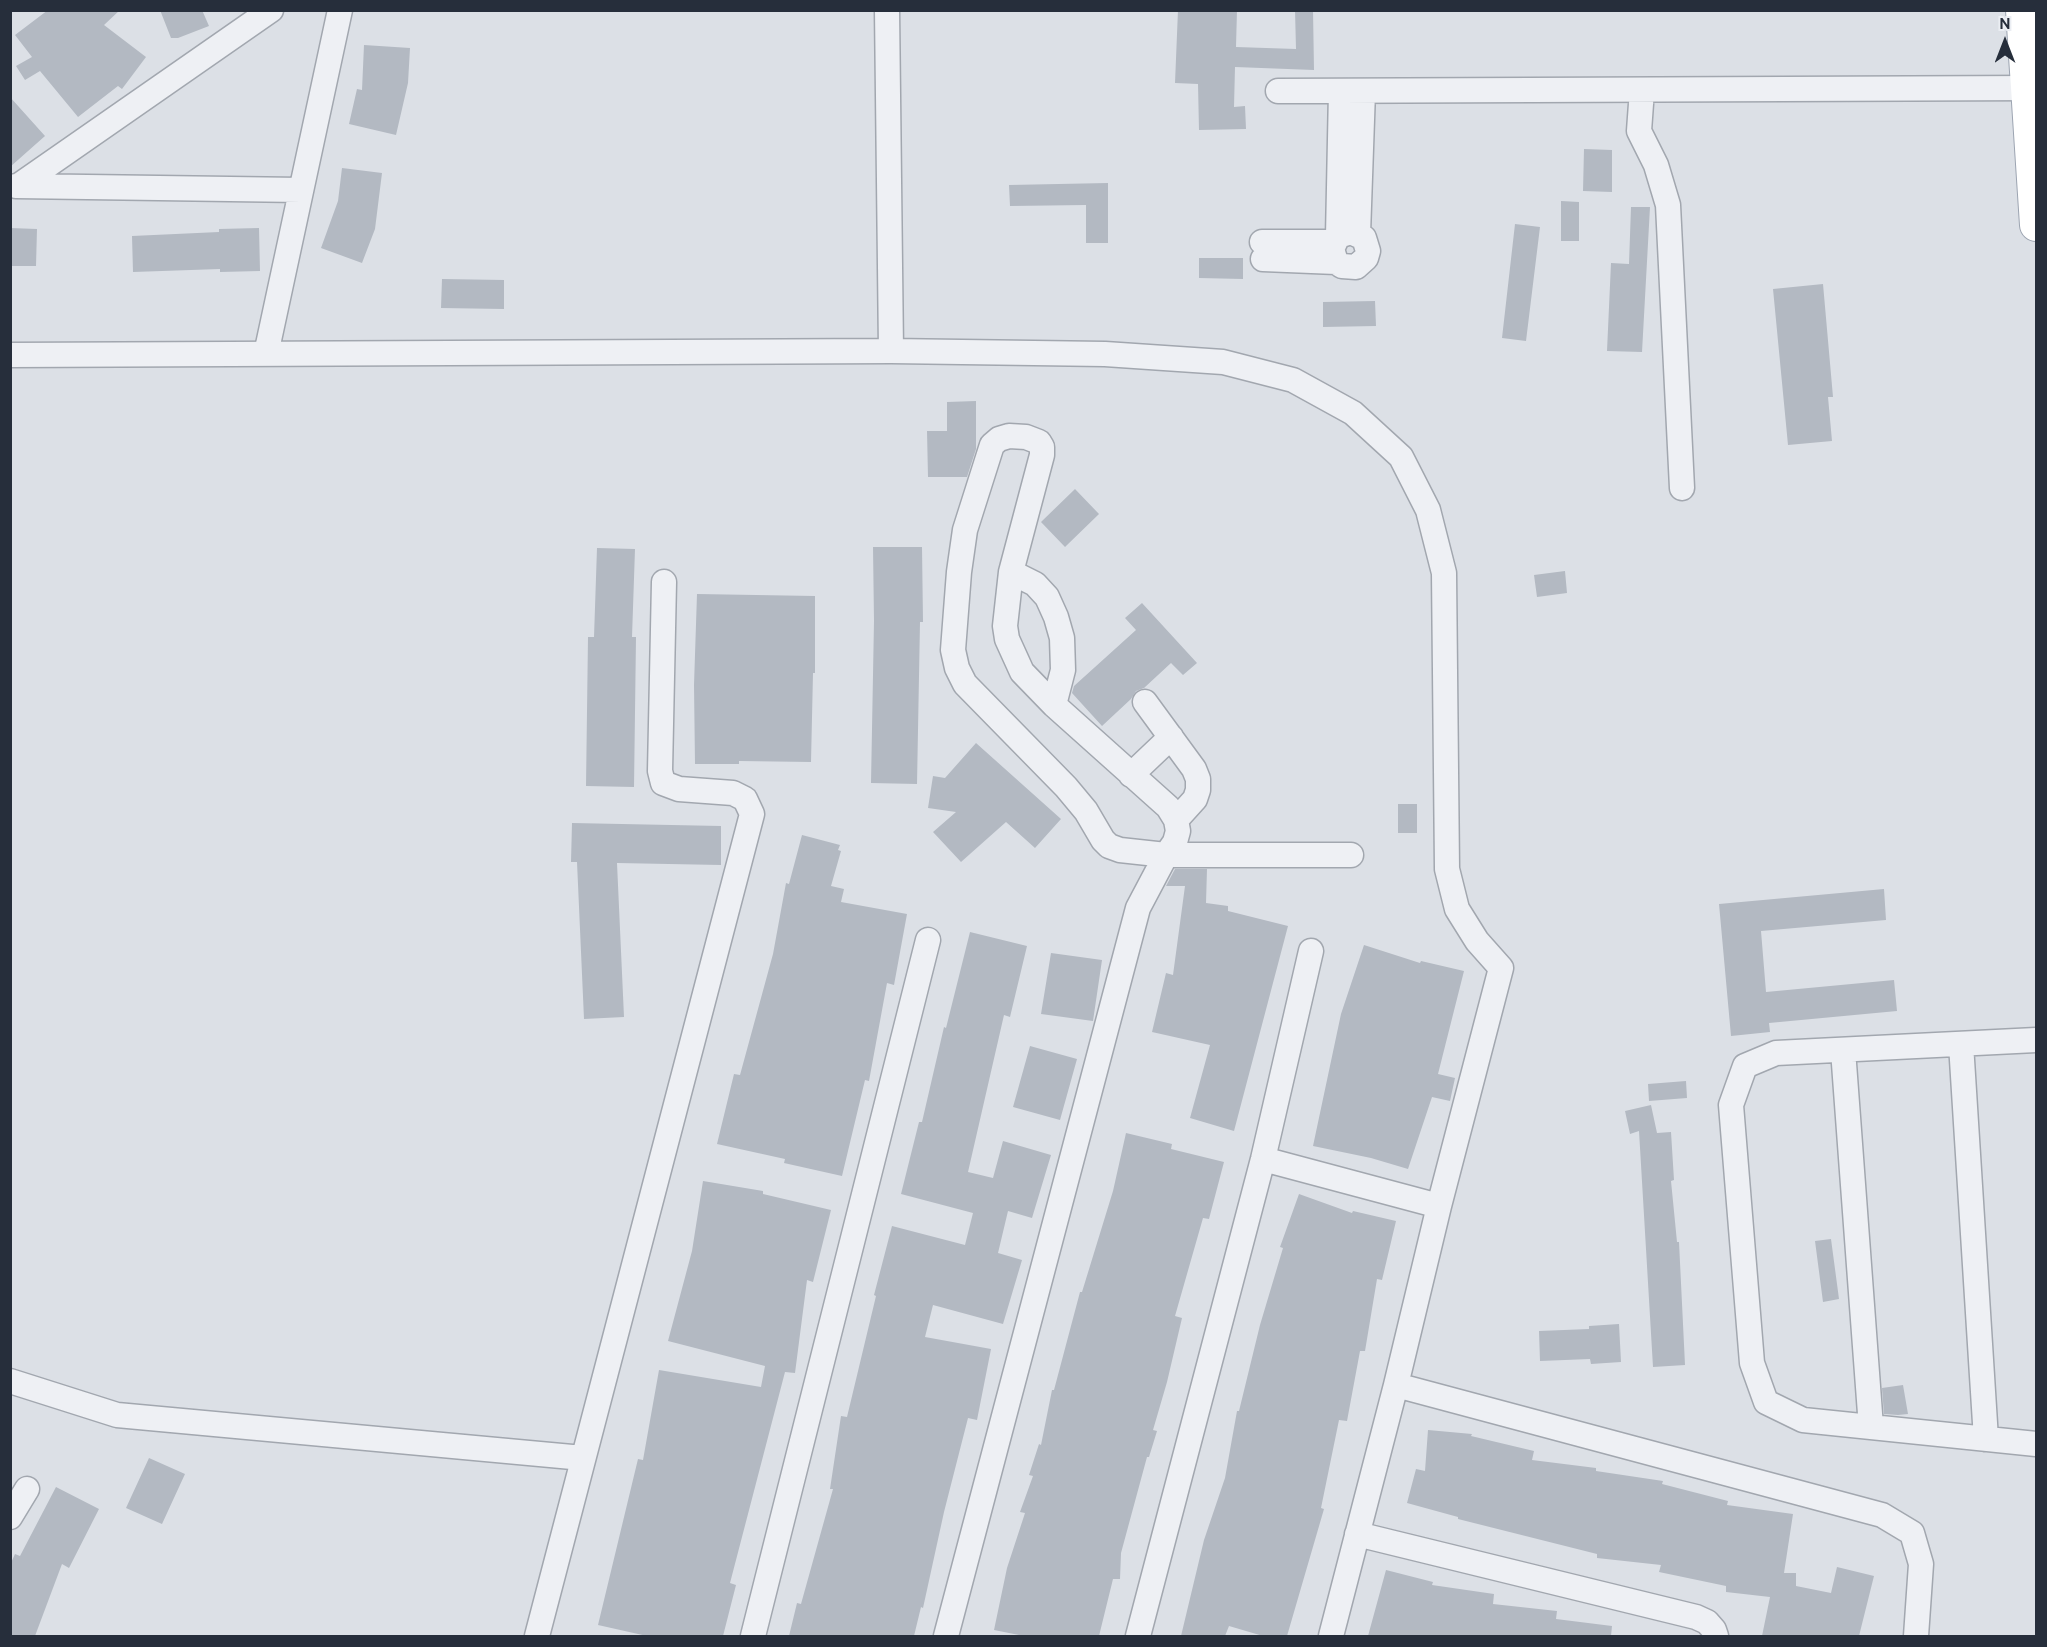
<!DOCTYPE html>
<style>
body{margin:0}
#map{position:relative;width:2047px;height:1647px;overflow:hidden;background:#dce0e6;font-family:Cabin,sans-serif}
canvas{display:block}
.frame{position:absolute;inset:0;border:12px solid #262e3b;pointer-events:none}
.north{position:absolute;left:1975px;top:12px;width:60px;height:60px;-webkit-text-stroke:4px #ebeef3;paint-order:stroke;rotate:0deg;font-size:16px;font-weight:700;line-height:24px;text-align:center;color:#262e3b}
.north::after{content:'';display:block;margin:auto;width:21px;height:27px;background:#262e3b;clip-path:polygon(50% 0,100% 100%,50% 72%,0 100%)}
</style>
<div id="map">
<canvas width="2047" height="1647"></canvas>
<div class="frame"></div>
<div class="north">N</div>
</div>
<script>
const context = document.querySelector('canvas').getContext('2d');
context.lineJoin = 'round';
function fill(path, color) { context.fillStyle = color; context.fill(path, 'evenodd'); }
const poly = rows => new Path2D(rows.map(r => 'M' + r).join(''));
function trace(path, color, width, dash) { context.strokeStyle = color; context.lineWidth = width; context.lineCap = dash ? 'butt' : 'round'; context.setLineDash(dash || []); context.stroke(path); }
const building = poly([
 [48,10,120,10,104,25,146,57,122,89,118,86,78,117,40,71,25,80,16,66,32,57,15,35],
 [160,10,202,10,209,26,178,38,171,38],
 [1178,10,1237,10,1236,47,1296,49,1295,10,1313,10,1314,70,1235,67,1234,107,1245,106,1246,129,1199,130,1198,84,1175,83],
 [364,45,410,48,408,83,396,135,349,124,357,89,362,90],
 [10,97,45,136,10,167],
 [1584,149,1612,150,1612,192,1583,191],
 [342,168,382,173,375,229,362,263,321,248,338,201],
 [1108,183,1108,243,1086,243,1086,205,1010,206,1009,185],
 [1561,201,1579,202,1579,241,1561,241],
 [1631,207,1650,207,1642,352,1607,351,1611,263,1629,264],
 [1515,224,1540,227,1526,341,1502,338],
 [10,228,37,229,36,266,10,266],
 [259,228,260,271,220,272,220,269,133,272,132,236,219,232,219,229],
 [1199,258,1243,258,1243,279,1199,278],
 [442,279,504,280,504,309,441,308],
 [1823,284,1833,397,1828,397,1832,441,1788,445,1773,289],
 [1375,301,1376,326,1323,327,1323,302],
 [976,401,976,449,967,477,928,477,927,431,947,431,947,402],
 [1075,489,1099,514,1065,547,1041,522],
 [873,547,922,547,923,622,920,622,917,784,871,783,874,621],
 [597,548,635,549,632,637,636,637,634,787,586,786,588,637,594,637],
 [1565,571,1567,593,1537,597,1534,575],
 [697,594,815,596,815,673,813,673,811,762,739,761,739,764,695,764,694,685],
 [1142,603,1197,663,1183,675,1171,663,1144,688,1136,691,1131,699,1102,726,1072,693,1074,686,1136,630,1125,618],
 [976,743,1061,819,1035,848,1006,822,961,862,933,832,956,812,928,808,933,776,945,778],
 [1398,804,1417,804,1417,833,1398,833],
 [572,823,721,826,721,865,617,863,624,1017,584,1019,577,862,571,862],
 [802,835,840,845,838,850,841,851,831,886,844,889,841,902,907,914,894,985,887,983,869,1081,865,1080,842,1176,784,1163,785,1159,717,1144,734,1074,740,1075,773,954,786,883,789,884],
 [1175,869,1207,869,1206,903,1228,906,1228,911,1288,926,1234,1131,1190,1118,1210,1045,1152,1032,1166,973,1173,975,1185,886,1166,886],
 [1884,889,1886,920,1761,931,1766,992,1894,980,1897,1011,1769,1023,1770,1032,1731,1036,1719,904],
 [970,932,1027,946,1010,1017,1004,1015,968,1172,993,1178,1003,1141,1051,1155,1032,1218,1008,1211,998,1253,1022,1260,1003,1324,933,1305,925,1337,991,1349,977,1420,968,1418,944,1512,923,1608,921,1607,914,1636,789,1636,797,1603,801,1604,833,1489,830,1489,841,1416,847,1417,876,1296,874,1295,892,1226,965,1245,973,1213,901,1194,919,1122,922,1122,944,1027,946,1028],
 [1364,945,1420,963,1421,961,1464,971,1438,1074,1455,1078,1450,1101,1432,1097,1408,1169,1371,1158,1313,1146,1341,1014],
 [1051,953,1102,960,1093,1021,1041,1014],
 [1030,1046,1077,1059,1060,1120,1013,1107],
 [1686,1081,1687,1098,1649,1101,1648,1084],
 [1651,1105,1657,1133,1671,1132,1674,1180,1671,1181,1677,1242,1679,1242,1685,1365,1653,1367,1639,1131,1630,1134,1625,1111],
 [1126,1133,1172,1144,1171,1149,1224,1162,1209,1219,1203,1218,1175,1316,1182,1318,1167,1382,1153,1430,1157,1431,1149,1457,1147,1457,1121,1553,1120,1579,1113,1579,1099,1636,1024,1636,994,1630,1007,1568,1025,1513,1020,1512,1033,1476,1029,1475,1039,1444,1041,1445,1052,1390,1054,1390,1080,1292,1082,1292,1113,1191],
 [703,1181,763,1191,763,1194,831,1210,813,1282,807,1280,795,1373,785,1372,730,1583,736,1585,723,1636,647,1636,598,1625,638,1459,643,1460,659,1370,761,1387,765,1366,668,1341,692,1251],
 [1299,1194,1352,1213,1353,1211,1396,1221,1382,1280,1377,1279,1365,1351,1360,1351,1347,1421,1339,1420,1321,1508,1324,1509,1287,1636,1263,1636,1229,1626,1225,1636,1181,1636,1204,1540,1225,1478,1237,1411,1239,1411,1260,1325,1283,1248,1280,1247],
 [1831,1239,1839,1299,1823,1302,1815,1241],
 [1619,1324,1621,1362,1591,1364,1590,1359,1540,1361,1539,1331,1589,1329,1589,1326],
 [1903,1385,1908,1414,1898,1415,1884,1414,1882,1388],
 [1428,1430,1472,1434,1471,1436,1534,1451,1532,1460,1596,1468,1596,1471,1663,1481,1662,1484,1728,1501,1727,1505,1793,1514,1784,1573,1796,1573,1796,1586,1831,1593,1837,1567,1874,1576,1859,1636,1762,1636,1770,1597,1726,1592,1726,1586,1659,1572,1661,1565,1597,1558,1597,1554,1458,1519,1458,1517,1407,1503,1416,1469,1425,1471],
 [149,1458,185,1474,162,1524,126,1508],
 [56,1487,99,1509,69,1568,62,1564,35,1636,10,1636,10,1565,15,1554,20,1556],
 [1386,1570,1433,1582,1432,1585,1494,1594,1493,1604,1557,1611,1556,1619,1612,1626,1611,1636,1368,1636]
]);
const minor = poly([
 [887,10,891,351],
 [1642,90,1639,131,1656,165,1668,205,1682,488],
 [1278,91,2036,88],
 [16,186,301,190],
 [18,186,271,10],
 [1358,234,1363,91],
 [1338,236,1341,91],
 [1262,242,1334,242],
 [1263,259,1336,262,1342,266,1356,267,1366,258,1368,251,1364,238,1351,232,1338,236,1332,249,1336,262],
 [266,354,340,10],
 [10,355,891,351,1105,354,1223,362,1293,380,1353,413,1401,457,1428,510,1444,573,1447,869,1457,909,1477,941,1501,968,1439,1206,1396,1385,1331,1636],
 [1009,436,1026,437,1039,442,1042,447,1042,455,1011,572,1005,626,1007,639,1022,672,1054,705,1168,807,1176,820,1178,831,1175,842,1166,855,1120,850,1109,846,1103,840,1086,811,1066,787,965,684,957,668,953,650,959,572,965,530,992,445,999,439,1009,436],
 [1011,572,1035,584,1047,597,1056,617,1062,638,1063,670,1054,705],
 [1145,702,1194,769,1198,779,1198,790,1195,799,1176,820],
 [1131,775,1171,737],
 [2036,1040,1776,1053,1745,1066,1731,1105,1752,1363,1766,1402,1803,1420,2036,1444],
 [1961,1044,1986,1439],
 [1843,1050,1871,1427],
 [1263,1159,1439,1206],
 [10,1381,117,1415,583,1458],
 [1396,1385,1882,1515,1912,1533,1921,1564,1916,1636],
 [10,1517,27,1489],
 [1357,1534,1696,1617,1707,1622,1714,1630,1716,1636],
 [537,1636,752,814,745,799,733,793,679,789,663,783,660,771,664,582],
 [753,1636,928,940],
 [946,1636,1138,908,1166,855,1351,855],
 [1138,1636,1263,1159,1311,951]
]);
const major = poly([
 [2022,10,2036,225]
]);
fill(building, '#b3b9c2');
trace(minor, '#a2a7af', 27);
trace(major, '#9ca4b1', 34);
trace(minor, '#eef0f4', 24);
trace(major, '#fff', 32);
</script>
